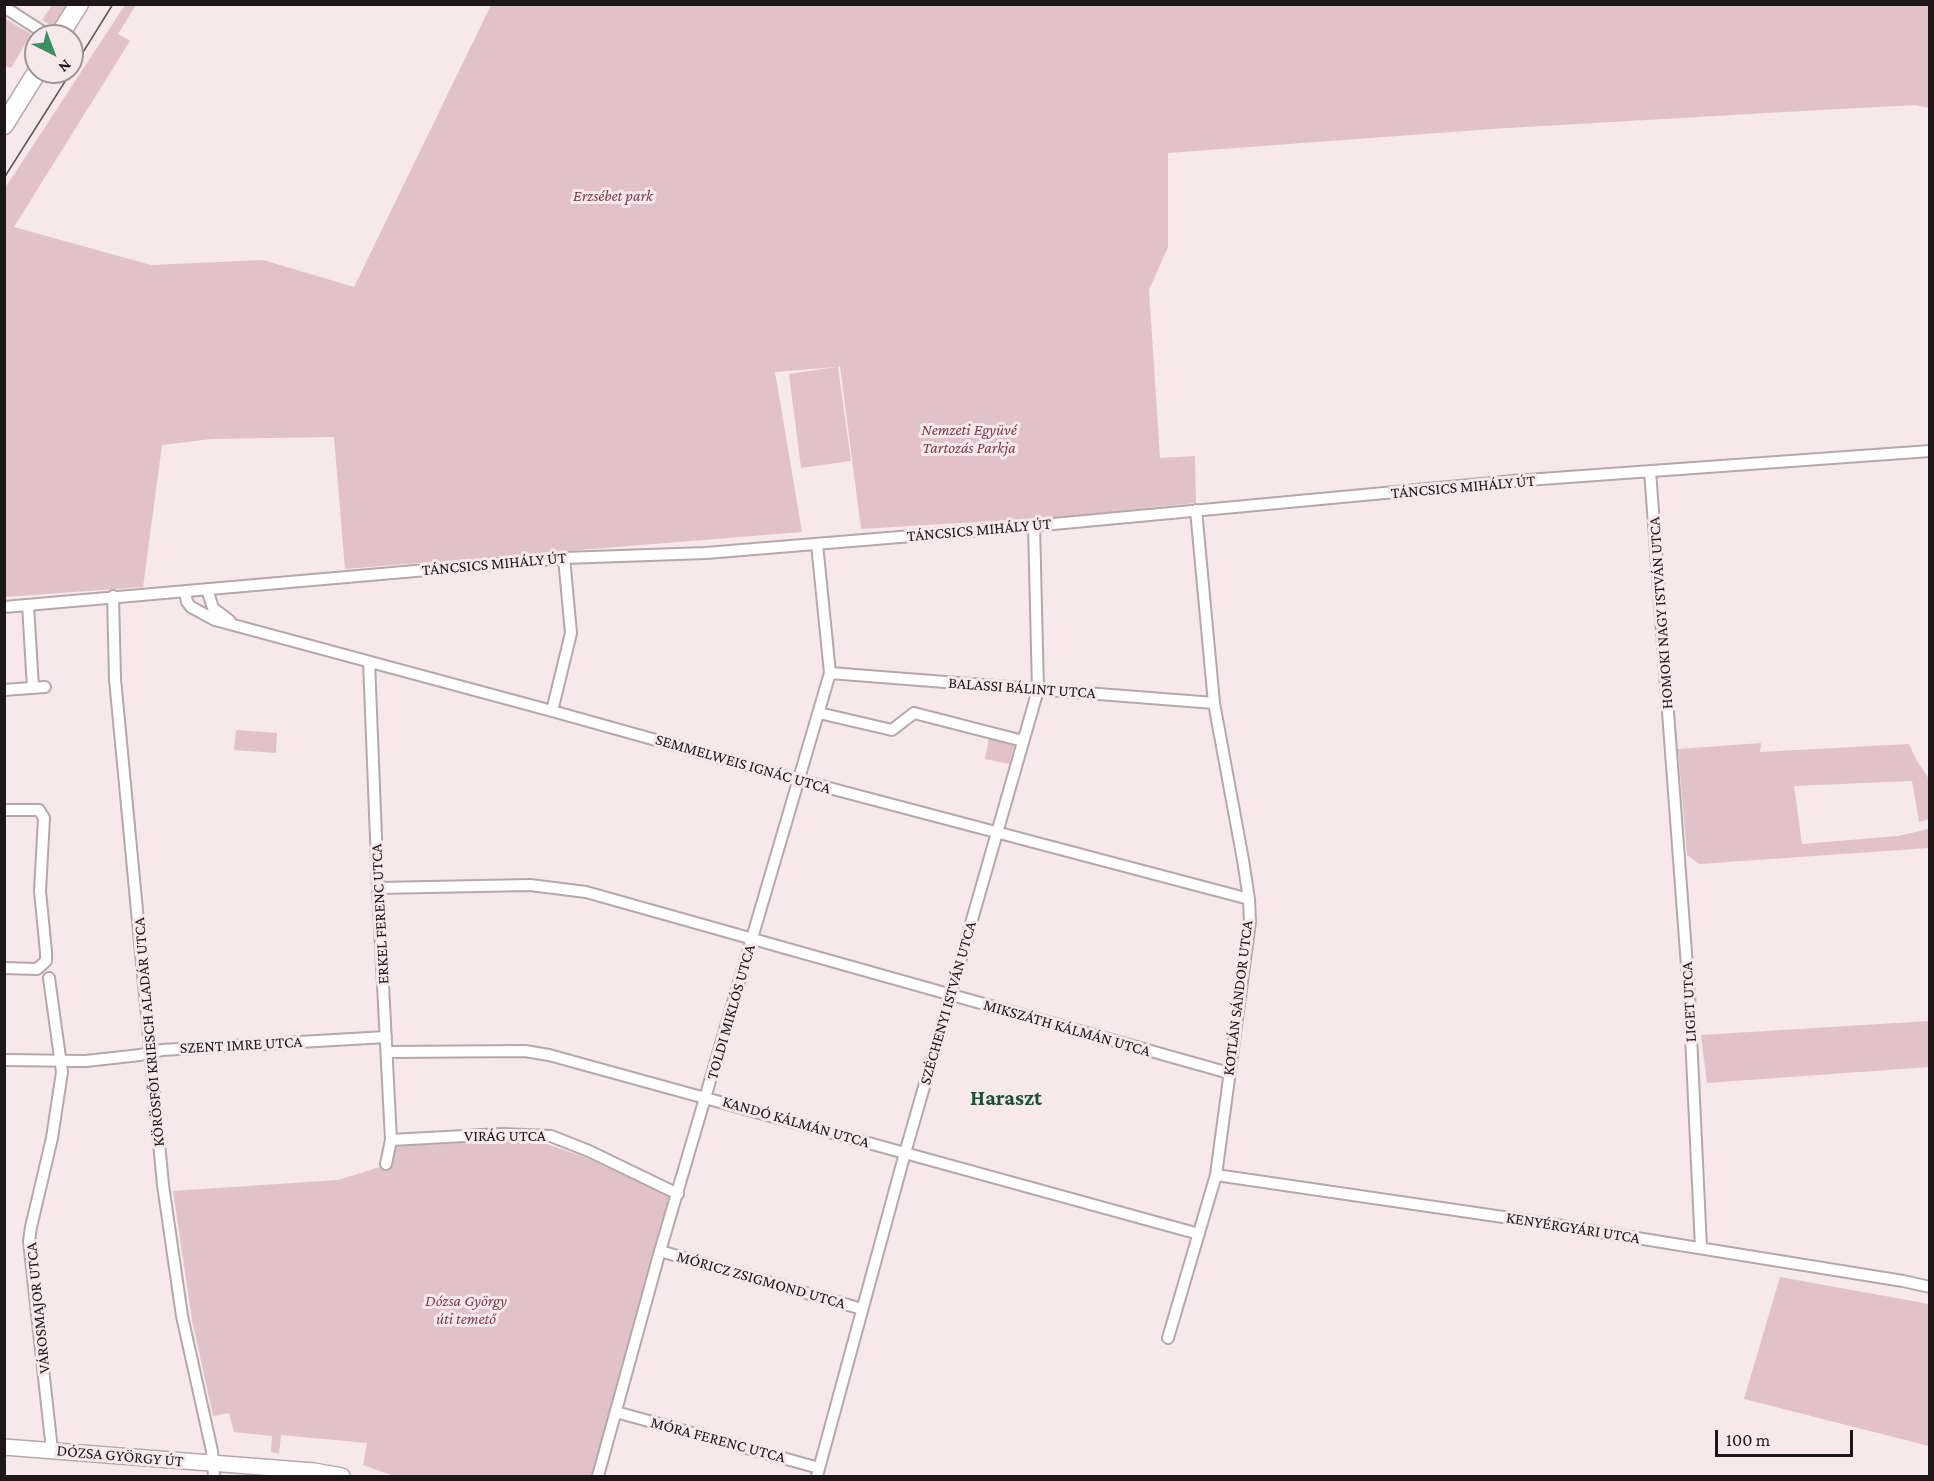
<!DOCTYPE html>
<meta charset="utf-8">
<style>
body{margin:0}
#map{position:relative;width:1934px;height:1481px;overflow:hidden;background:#f7e8eb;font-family:"Crimson Pro",serif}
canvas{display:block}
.frame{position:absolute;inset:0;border:6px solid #1d1719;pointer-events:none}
.north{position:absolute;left:24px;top:24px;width:60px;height:60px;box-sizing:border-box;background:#f7e8eb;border:2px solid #a09497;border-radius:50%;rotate:138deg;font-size:16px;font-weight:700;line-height:24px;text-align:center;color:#1d1719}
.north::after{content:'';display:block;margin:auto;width:21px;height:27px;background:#3b8f61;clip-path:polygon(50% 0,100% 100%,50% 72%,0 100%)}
.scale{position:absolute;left:1715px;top:1430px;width:138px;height:27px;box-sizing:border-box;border:3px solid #1d1719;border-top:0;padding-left:8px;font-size:18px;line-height:21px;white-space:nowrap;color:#1d1719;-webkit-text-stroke:4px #f7e8eb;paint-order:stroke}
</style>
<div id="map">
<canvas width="1934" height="1481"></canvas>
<div class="frame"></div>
<div class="north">N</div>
<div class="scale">100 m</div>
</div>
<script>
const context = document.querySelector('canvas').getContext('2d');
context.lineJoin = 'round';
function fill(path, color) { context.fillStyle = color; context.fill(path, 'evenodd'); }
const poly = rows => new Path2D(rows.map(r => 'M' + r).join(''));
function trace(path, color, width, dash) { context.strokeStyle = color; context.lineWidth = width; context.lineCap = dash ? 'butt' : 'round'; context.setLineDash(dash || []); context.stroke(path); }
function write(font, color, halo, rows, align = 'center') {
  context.font = font + ' "Crimson Pro",serif'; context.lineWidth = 6; context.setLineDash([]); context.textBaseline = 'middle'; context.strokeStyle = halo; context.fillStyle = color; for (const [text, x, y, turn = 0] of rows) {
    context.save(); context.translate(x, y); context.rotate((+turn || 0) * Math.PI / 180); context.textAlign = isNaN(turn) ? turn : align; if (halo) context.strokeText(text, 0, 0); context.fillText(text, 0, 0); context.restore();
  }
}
const green = poly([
 [52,5,70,5,55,28,42,20],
 [125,5,136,5,118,34,130,41,14,227,151,265,263,260,354,287,491,5,1929,5,1929,108,1915,105,1784,112,1492,129,1168,153,1168,247,1149,290,1160,458,1195,456,1196,503,1061,517,861,529,840,366,838,367,851,461,801,468,789,374,836,367,775,372,802,532,345,569,334,437,211,439,162,445,143,587,5,597,5,188],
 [4,18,31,34,11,68,5,66],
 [236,730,277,733,276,753,234,750],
 [989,738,1015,744,1009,764,985,759],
 [1761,743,1760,752,1909,744,1917,761,1929,779,1929,819,1919,822,1912,781,1794,786,1802,844,1898,836,1929,829,1929,848,1699,864,1687,855,1678,749],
 [1929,1021,1929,1067,1707,1083,1701,1035],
 [536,1140,587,1158,669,1196,592,1476,394,1476,363,1465,367,1443,281,1435,279,1454,271,1452,272,1436,234,1432,229,1413,213,1416,192,1320,173,1191,338,1180,390,1164,396,1146],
 [1780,1277,1929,1304,1929,1446,1744,1399]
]);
const street = poly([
 [4,7,49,36],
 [1650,471,1689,993,1701,1248],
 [207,589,213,608,230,621],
 [185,591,187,602,191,607,215,620,552,711,799,780,1249,899],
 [113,596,115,679,163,1185,182,1316,212,1451,214,1476],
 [28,605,33,688],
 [4,607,564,558,706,553,1021,527,1513,481,1930,451],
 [369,662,378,888,391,1140,386,1164],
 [830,673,1214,703],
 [4,690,45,687],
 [552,711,571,633,564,558],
 [819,713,892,730,914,713,1023,741],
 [4,810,39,810,44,818,40,891,46,952,46,961,37,969,4,968],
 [378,888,530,885,586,892,1229,1073],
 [49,978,62,1072,52,1138,31,1227,29,1241,52,1450],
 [387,1052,525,1051,549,1055,1199,1234],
 [4,1060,86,1061,140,1055,162,1050,386,1037],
 [391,1140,501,1134,551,1136,589,1151,678,1194],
 [1216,1175,1544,1223,1903,1281,1930,1287],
 [660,1251,862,1309],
 [1168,1338,1216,1175,1250,922,1249,899,1243,860,1214,703,1196,510],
 [616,1412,819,1468],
 [598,1476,660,1251,830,673,817,544],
 [817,1476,905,1153,1038,690,1034,525]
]);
const secondary = poly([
 [4,1447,314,1471,342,1476]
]);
const primary = poly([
 [59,36,79,4],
 [4,125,37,72]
]);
const tram = poly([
 [72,70,113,4],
 [4,178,71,72]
]);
const parkNames = [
 ["Erzsébet park",613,196],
 ["Nemzeti Együvé",969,430],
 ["Tartozás Parkja",969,448],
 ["Dózsa György",466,1301],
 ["úti temető",466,1319]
];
const streetNames = [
 ["TÁNCSICS MIHÁLY ÚT",1463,487,-5],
 ["TÁNCSICS MIHÁLY ÚT",979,530,-5],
 ["TÁNCSICS MIHÁLY ÚT",494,564,-5],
 ["HOMOKI NAGY ISTVÁN UTCA",1661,613,-94],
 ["BALASSI BÁLINT UTCA",1022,688,4],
 ["SEMMELWEIS IGNÁC UTCA",743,764,16],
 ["ERKEL FERENC UTCA",380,914,-93],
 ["KOTLÁN SÁNDOR UTCA",1238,998,-83],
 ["LIGET UTCA",1689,1002,-93],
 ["SZÉCHENYI ISTVÁN UTCA",948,1003,-74],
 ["TOLDI MIKLÓS UTCA",731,1012,-74],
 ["MIKSZÁTH KÁLMÁN UTCA",1067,1028,16],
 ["KÖRÖSFŐI KRIESCH ALADÁR UTCA",149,1032,-95],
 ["SZENT IMRE UTCA",241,1045,-3],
 ["KANDÓ KÁLMÁN UTCA",796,1122,16],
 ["VIRÁG UTCA",505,1136],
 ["KENYÉRGYÁRI UTCA",1573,1228,9],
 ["MÓRICZ ZSIGMOND UTCA",761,1280,16],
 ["VÁROSMAJOR UTCA",38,1308,-96],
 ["MÓRA FERENC UTCA",718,1440,15],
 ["DÓZSA GYÖRGY ÚT",120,1456,5]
];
const districtNames = [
 ["Haraszt",1006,1098]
];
fill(green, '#e2c2c9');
trace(street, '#b6a8aa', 14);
trace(secondary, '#b6a8aa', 18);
trace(primary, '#b6a8aa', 21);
trace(street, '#fff', 10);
trace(secondary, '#fff', 15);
trace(primary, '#fff', 18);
trace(tram, '#5f5658', 1.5);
write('italic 16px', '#7a3a4d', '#f7e8eb', parkNames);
write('16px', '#1d1719', '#f7e8eb', streetNames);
write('bold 22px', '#175234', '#f7e8eb', districtNames);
</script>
